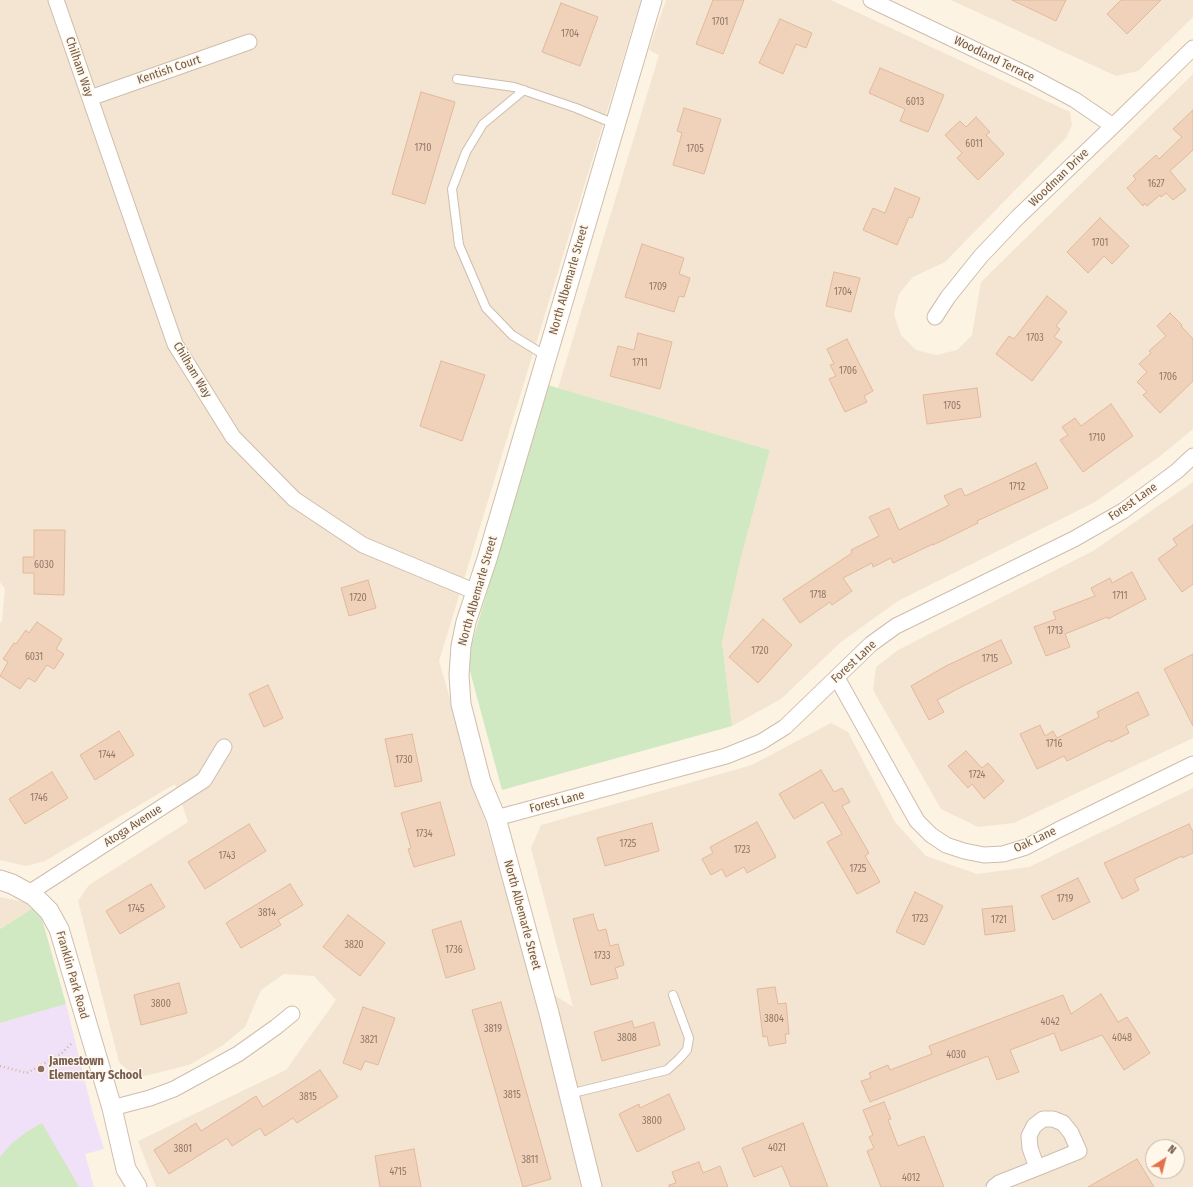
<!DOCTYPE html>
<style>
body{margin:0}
#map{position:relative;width:1193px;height:1187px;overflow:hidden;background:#fcf3e3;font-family:"Fira Sans Condensed",sans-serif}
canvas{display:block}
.north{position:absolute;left:1145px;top:1139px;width:40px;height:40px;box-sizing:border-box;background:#fff7e9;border:1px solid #c7b8a9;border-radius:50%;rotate:36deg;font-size:11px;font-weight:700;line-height:16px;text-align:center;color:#735a4a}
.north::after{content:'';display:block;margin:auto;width:14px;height:18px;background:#e3724a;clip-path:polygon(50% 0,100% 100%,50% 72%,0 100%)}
</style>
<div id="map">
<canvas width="1193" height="1187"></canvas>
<div class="north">N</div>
</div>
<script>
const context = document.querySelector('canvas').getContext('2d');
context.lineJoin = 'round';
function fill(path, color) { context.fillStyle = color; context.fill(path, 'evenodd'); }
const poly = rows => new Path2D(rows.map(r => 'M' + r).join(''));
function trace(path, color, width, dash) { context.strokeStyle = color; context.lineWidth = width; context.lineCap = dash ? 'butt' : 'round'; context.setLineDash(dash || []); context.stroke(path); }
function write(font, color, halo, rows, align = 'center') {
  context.font = font + ' "Fira Sans Condensed",sans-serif'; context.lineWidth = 3; context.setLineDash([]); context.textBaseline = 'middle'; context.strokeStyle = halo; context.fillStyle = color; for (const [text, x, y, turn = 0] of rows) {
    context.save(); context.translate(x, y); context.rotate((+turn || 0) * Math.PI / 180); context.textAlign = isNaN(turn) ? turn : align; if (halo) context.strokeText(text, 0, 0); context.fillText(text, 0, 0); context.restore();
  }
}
const residential = poly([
 [0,0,641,0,439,661,531,980,573,1007,531,848,541,825,752,765,831,723,848,732,895,822,926,856,977,874,1029,867,1193,788,1193,1187,156,1187,138,1141,286,1070,336,1000,314,976,284,974,261,990,245,1027,222,1046,189,1065,136,1078,119,1062,78,901,89,885,188,822,175,784,45,861,26,866,0,860,0,623,2,621,5,589,0,582],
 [1153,1147,1177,1147,1177,1171,1153,1171],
 [666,0,831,0,1070,112,1072,125,1066,138,945,262,913,277,899,294,894,314,901,335,916,350,936,355,957,350,972,335,981,282,1193,74,1193,429,1159,457,1095,502,898,601,841,642,781,699,732,726,722,642,741,557,770,450,558,388,659,55,649,50],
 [951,0,1193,0,1193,17,1138,71,1116,76],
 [1193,482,1193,738,1014,823,978,827,941,809,873,690,876,667,898,650,1093,551],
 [0,897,38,905,0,929]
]);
const education = poly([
 [66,1004,93,1114,104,1149,85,1154,94,1187,0,1187,0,1023]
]);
const green = poly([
 [548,385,770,450,741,557,722,642,732,726,502,790,467,660],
 [38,905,66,1004,0,1023,0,929],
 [42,1123,79,1187,0,1187,0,1157,12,1143,28,1131]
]);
const building = poly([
 [713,0,744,0,723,54,696,44,713,0],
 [1012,0,1066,0,1056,21,1012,0],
 [1121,0,1161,0,1127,34,1107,14,1121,0],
 [561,3,598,17,580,66,542,52,561,3],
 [780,19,812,33,806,48,796,44,783,74,759,63,780,19],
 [880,68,944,95,928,132,900,121,905,109,869,93,880,68],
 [421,92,455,102,425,204,392,194,421,92],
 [684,108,721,119,704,174,673,165,682,133,677,131,684,108],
 [1193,110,1193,150,1170,171,1186,190,1173,200,1166,193,1161,197,1160,195,1147,206,1145,203,1143,206,1127,188,1136,179,1133,176,1156,155,1159,159,1182,137,1173,129,1193,110],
 [976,117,990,132,986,135,1004,154,978,180,957,158,962,153,945,135,960,121,966,127,976,117],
 [895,188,920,198,912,218,909,217,897,245,863,230,873,208,885,213,895,188],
 [1100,218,1129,246,1112,264,1104,256,1088,273,1067,252,1100,218],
 [642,244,684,258,679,274,690,278,684,297,679,296,674,312,625,297,642,244],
 [834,272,860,278,851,312,826,306,834,272],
 [1047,296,1067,312,1056,326,1060,329,1054,337,1062,342,1032,381,996,354,1009,336,1014,339,1047,296],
 [1170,313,1182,325,1181,326,1193,339,1193,381,1160,413,1143,395,1147,392,1137,382,1147,372,1139,364,1151,353,1149,351,1166,336,1157,326,1170,313],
 [638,333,672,342,660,389,610,376,618,346,634,350,638,333],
 [847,339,873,391,864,396,867,402,845,412,829,379,836,376,830,365,834,364,827,349,847,339],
 [441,361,485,375,462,441,420,426,441,361],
 [977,388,981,417,927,424,923,395,977,388],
 [1111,404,1133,436,1083,472,1060,440,1068,435,1062,427,1075,418,1081,426,1111,404],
 [1036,463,1048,488,977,521,978,523,933,545,933,544,893,563,891,558,873,567,872,563,843,578,852,591,832,605,830,602,800,623,783,599,852,553,851,550,879,536,869,517,889,508,899,530,949,505,944,496,961,488,965,496,1036,463],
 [1193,525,1193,584,1182,592,1158,559,1177,545,1173,539,1193,525],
 [34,530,65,530,64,595,34,594,34,573,23,573,23,557,34,557,34,530],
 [1132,572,1146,599,1108,619,1107,617,1065,634,1070,647,1046,656,1034,627,1056,619,1053,612,1095,596,1091,588,1110,578,1112,583,1132,572],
 [368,580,376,608,349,616,341,588,368,580],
 [763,619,792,645,758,683,729,657,763,619],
 [37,622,62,639,56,649,64,654,54,669,47,665,35,682,28,678,20,689,0,676,8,662,3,659,14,643,16,644,26,630,29,633,37,622],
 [1001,640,1012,663,965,685,937,700,944,712,929,720,911,686,946,666,1001,640],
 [1193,654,1193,726,1164,669,1193,654],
 [268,685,283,718,264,727,249,694,268,685],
 [1138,692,1149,715,1126,726,1129,733,1111,742,1110,740,1067,761,1064,756,1037,769,1020,734,1040,725,1045,736,1053,731,1057,738,1099,717,1097,712,1138,692],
 [119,731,134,755,95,780,80,755,119,731],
 [412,734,422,781,395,787,385,739,412,734],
 [966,751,982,768,988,763,1004,781,984,799,972,784,968,788,948,766,966,751],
 [821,770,834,792,842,788,850,802,842,806,869,853,865,856,880,882,857,894,827,842,842,834,823,802,794,819,779,794,821,770],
 [52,772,68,798,25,824,9,799,52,772],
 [440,802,455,855,414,867,408,849,411,848,401,813,440,802],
 [757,822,776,857,747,873,744,867,726,877,722,869,711,875,702,859,713,853,710,847,757,822],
 [652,823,659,851,605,866,597,838,652,823],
 [249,824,266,851,205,889,188,862,249,824],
 [1189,824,1193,832,1193,853,1182,858,1182,856,1134,879,1139,890,1122,899,1104,863,1189,824],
 [1078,878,1090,902,1053,920,1041,896,1078,878],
 [151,884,165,907,120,934,106,911,151,884],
 [290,884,303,905,278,920,281,925,241,948,226,923,290,884],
 [915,892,943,906,924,945,896,932,915,892],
 [1012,906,1015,931,985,935,982,909,1012,906],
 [593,914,598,931,606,929,610,946,618,944,624,965,615,968,618,978,591,985,573,919,593,914],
 [348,915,385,943,360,976,323,947,348,915],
 [461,921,475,969,446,978,432,930,461,921],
 [179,983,187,1013,141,1025,134,995,179,983],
 [775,987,778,1004,786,1003,789,1034,785,1034,786,1043,769,1046,767,1036,763,1037,757,989,775,987],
 [1101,994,1118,1022,1127,1017,1150,1053,1124,1070,1102,1035,1061,1051,1054,1033,1010,1050,1019,1072,997,1080,988,1056,870,1102,861,1081,871,1078,869,1073,888,1065,890,1070,932,1054,929,1046,1063,995,1071,1014,1101,994],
 [501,1002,551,1179,523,1187,472,1010,501,1002],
 [363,1007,395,1018,378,1065,365,1061,361,1070,343,1063,363,1007],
 [632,1021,634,1028,654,1022,660,1045,602,1061,594,1032,632,1021],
 [320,1070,338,1097,297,1123,293,1118,265,1136,260,1128,232,1146,227,1138,169,1174,154,1150,196,1123,201,1131,256,1096,263,1107,320,1070],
 [669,1094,685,1129,637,1152,619,1114,639,1104,640,1108,669,1094],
 [884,1102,891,1119,888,1120,898,1146,924,1136,944,1187,881,1187,867,1151,874,1148,869,1137,873,1135,863,1110,884,1102],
 [803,1123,828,1187,791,1187,782,1166,754,1177,742,1148,803,1123],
 [414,1149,421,1187,380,1187,375,1156,414,1149],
 [1137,1159,1154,1187,1088,1187,1137,1159],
 [699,1162,703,1173,720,1166,728,1187,669,1187,669,1185,676,1183,672,1172,699,1162]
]);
const path = poly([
 [0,1066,27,1073,61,1054,73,1042]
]);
const service = poly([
 [457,79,514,87,576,108,615,124],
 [524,90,483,124,466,152,452,189,459,245,486,308,512,335,546,356],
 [569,1094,667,1070,679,1059,687,1050,689,1038,673,995]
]);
const minor = poly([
 [56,0,175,344,233,437,294,499,363,545,476,592],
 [871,0,1028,75,1075,100,1113,126],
 [90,98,249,42],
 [935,317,948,297,981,256,1018,217,1113,126,1193,48],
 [837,678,917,821,931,835,946,845,964,851,984,855,1003,854,1026,847,1058,830,1193,764],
 [496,818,726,756,761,742,785,727,871,644,896,626,1074,539,1123,511,1177,471,1193,456],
 [29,893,204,780,224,747],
 [112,1108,150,1098,174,1089,238,1054,276,1027,292,1014],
 [994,1187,999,1183,1037,1168,1079,1151,1071,1133,1063,1123,1053,1119,1043,1119,1034,1126,1029,1136,1030,1148,1037,1168]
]);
const tertiary = poly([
 [0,880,12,884,34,896,49,911,59,929,112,1108,126,1169,137,1187],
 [592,1187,549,1013,496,818,481,782,461,704,459,675,461,646,466,622,487,559,652,0]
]);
const markers = [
 [41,1069,4,"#8d6e63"]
];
const numberNames = [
 ["1701",720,22],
 ["1704",570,34],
 ["6013",915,102],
 ["6011",974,144],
 ["1710",423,148],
 ["1705",695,149],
 ["1627",1156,184],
 ["1701",1100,243],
 ["1709",658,287],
 ["1704",843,292],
 ["1703",1035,338],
 ["1711",640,363],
 ["1706",848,371],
 ["1706",1168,377],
 ["1705",952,406],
 ["1710",1097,438],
 ["1712",1017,487],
 ["6030",44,565],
 ["1718",818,595],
 ["1711",1120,596],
 ["1720",358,598],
 ["1713",1055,631],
 ["1720",760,651],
 ["6031",34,657],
 ["1715",990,659],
 ["1716",1054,744],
 ["1744",107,755],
 ["1730",404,760],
 ["1724",977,775],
 ["1746",39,798],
 ["1734",424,834],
 ["1725",628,844],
 ["1723",742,850],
 ["1743",227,856],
 ["1725",858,869],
 ["1719",1065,899],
 ["1745",136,909],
 ["3814",267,913],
 ["1723",920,919],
 ["1721",999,920],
 ["3820",354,945],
 ["1736",454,950],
 ["1733",602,956],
 ["3800",161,1004],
 ["3804",774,1019],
 ["4042",1050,1022],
 ["3819",493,1029],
 ["3808",627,1038],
 ["4048",1122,1038],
 ["3821",369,1040],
 ["4030",956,1055],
 ["3815",512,1095],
 ["3815",308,1097],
 ["3800",652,1121],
 ["4021",777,1148],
 ["3801",183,1149],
 ["3811",530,1160],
 ["4715",398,1172],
 ["4012",911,1178]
];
const streetNames = [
 ["Woodland Terrace",994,59,26],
 ["Chilham Way",79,67,71],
 ["Kentish Court",169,70,-19],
 ["Woodman Drive",1059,178,-44],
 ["North Albemarle Street",569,280,-74],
 ["Chilham Way",192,370,59],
 ["Forest Lane",1133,502,-35],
 ["North Albemarle Street",478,591,-74],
 ["Forest Lane",854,662,-43],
 ["Forest Lane",557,802,-15],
 ["Atoga Avenue",133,826,-33],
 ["Oak Lane",1035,840,-25],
 ["North Albemarle Street",522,915,75],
 ["Franklin Park Road",72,975,74]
];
const educationNames = [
 ["Jamestown",49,1062],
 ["Elementary School",49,1076]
];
fill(residential, '#f3e5d1');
fill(education, '#f0e0f8');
fill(green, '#d0e9c2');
fill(building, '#f0d2bb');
trace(building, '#e2b99c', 1);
trace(service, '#cfbdad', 10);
trace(minor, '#cfbdad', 17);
trace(tertiary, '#cfbdad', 21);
trace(path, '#d5b69e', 2.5, [1, 3]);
trace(service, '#fff', 8);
trace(minor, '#fff', 15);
trace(tertiary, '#fff', 19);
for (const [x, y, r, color] of markers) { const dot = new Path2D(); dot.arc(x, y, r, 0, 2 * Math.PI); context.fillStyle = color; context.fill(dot); trace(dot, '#fff7e9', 1.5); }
write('10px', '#927866', null, numberNames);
write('12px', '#735a4a', '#fff7e9', streetNames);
write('bold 12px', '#785e54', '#fff7e9', educationNames, 'left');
</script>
